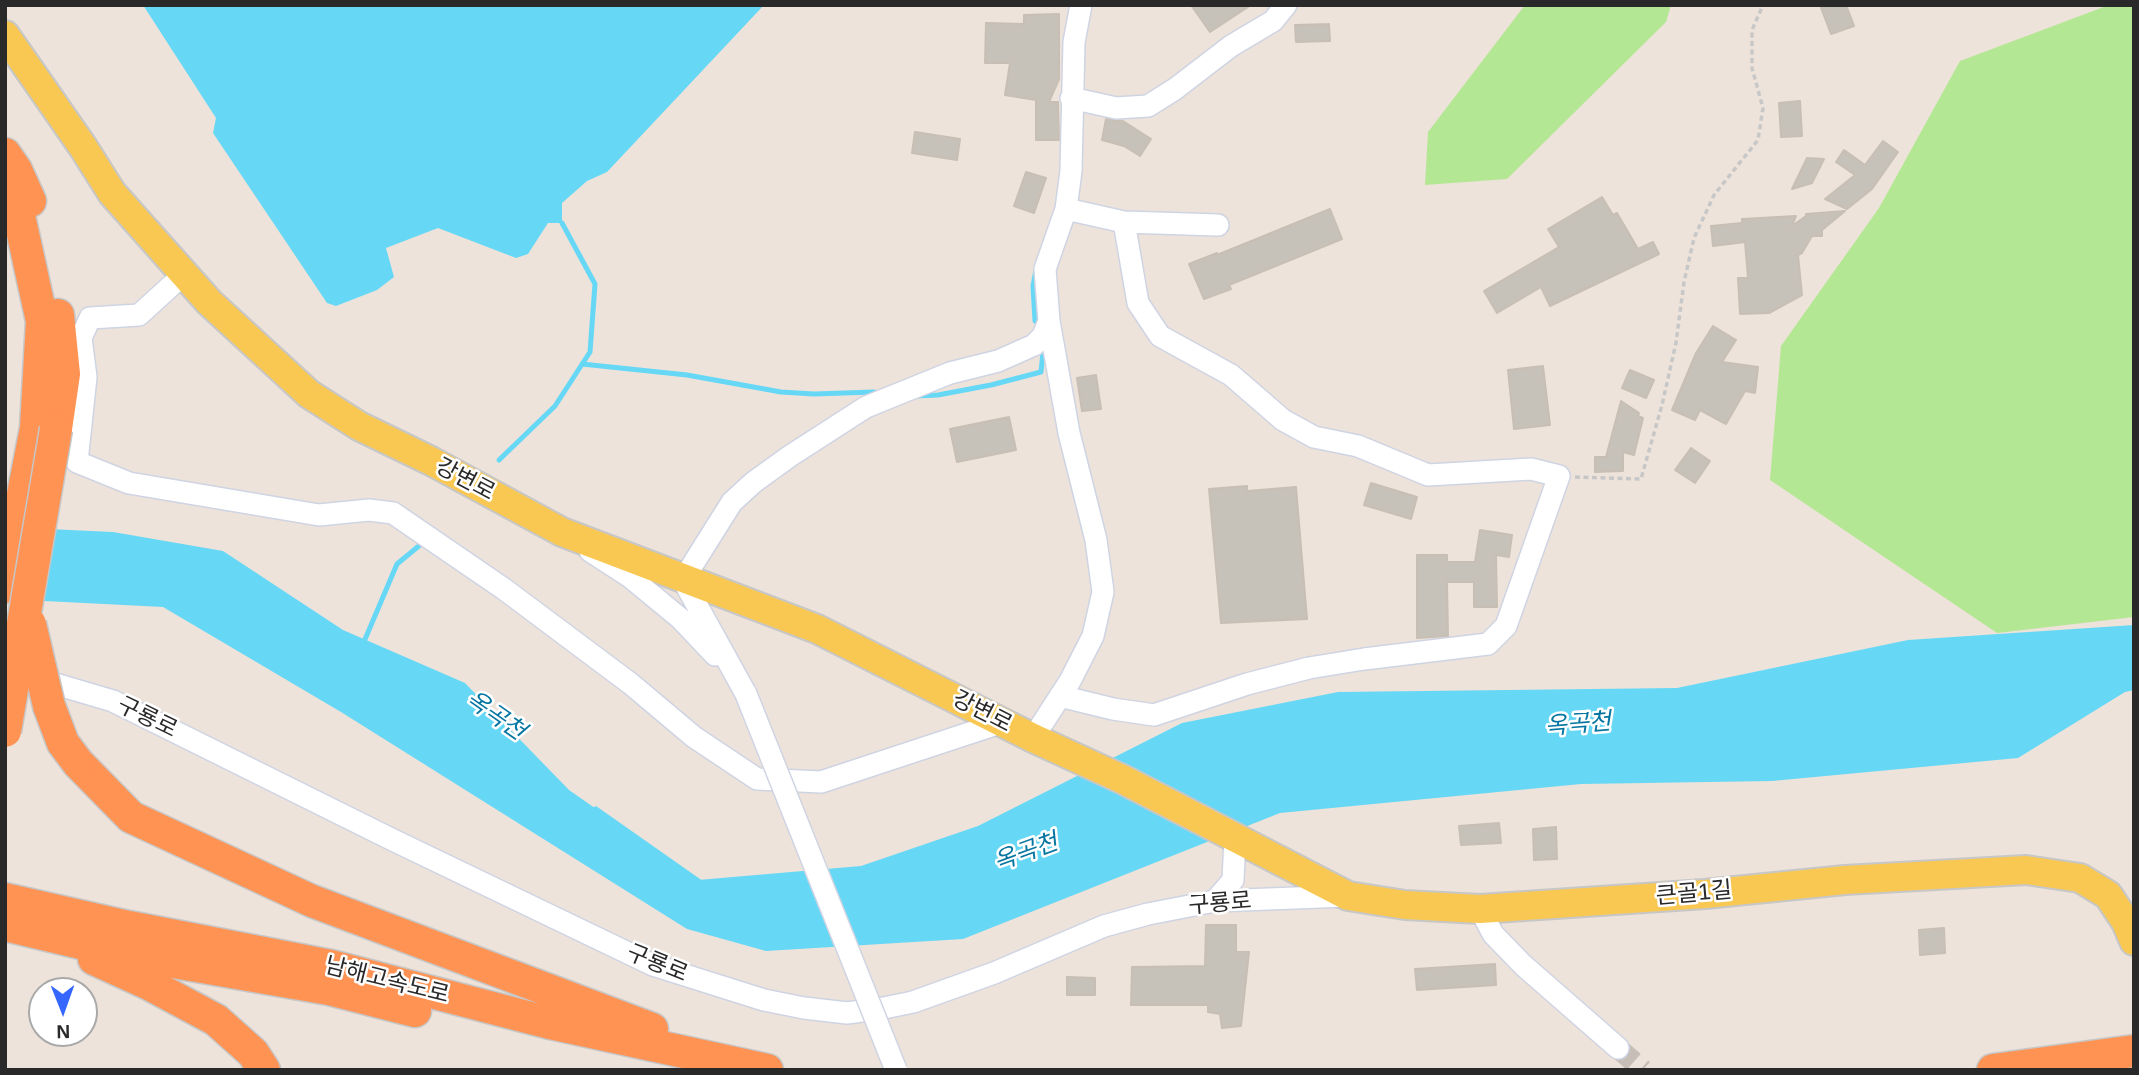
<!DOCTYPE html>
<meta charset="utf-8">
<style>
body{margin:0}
#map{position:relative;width:2139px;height:1075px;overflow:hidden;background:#ede3da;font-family:Arial,sans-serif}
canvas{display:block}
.frame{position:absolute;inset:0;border:7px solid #292929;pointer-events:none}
.north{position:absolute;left:28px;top:977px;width:70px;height:70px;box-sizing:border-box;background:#fff;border:2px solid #a9a9a9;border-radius:50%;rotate:179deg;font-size:19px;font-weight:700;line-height:28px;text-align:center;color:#292929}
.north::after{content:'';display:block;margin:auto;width:24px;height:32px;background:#3567ff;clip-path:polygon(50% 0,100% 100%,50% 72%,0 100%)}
</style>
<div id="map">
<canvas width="2139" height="1075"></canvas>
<div class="frame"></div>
<div class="north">N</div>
</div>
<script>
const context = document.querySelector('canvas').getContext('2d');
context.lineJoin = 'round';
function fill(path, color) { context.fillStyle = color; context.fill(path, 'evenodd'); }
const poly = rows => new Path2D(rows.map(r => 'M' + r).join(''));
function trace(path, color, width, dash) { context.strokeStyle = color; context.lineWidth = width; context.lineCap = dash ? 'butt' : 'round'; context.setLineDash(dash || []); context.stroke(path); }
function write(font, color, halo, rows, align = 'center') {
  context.font = font + ' Arial,"Noto Sans KR",sans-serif'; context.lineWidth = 5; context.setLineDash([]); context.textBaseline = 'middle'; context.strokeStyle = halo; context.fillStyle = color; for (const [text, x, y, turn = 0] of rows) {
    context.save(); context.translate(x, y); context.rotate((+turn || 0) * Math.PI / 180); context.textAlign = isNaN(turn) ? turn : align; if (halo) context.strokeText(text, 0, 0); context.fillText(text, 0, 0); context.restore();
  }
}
const green = poly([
 [1525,5,1671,5,1666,22,1507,179,1425,185,1428,132],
 [2109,5,2134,5,2134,617,1997,633,1770,480,1781,346,1879,208,1960,61]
]);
const water = poly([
 [143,5,764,5,607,172,587,181,562,203,562,223,548,223,528,254,516,258,438,228,386,248,394,277,377,290,336,306,327,303,213,133,216,118],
 [5,527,113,532,223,551,343,630,465,683,569,790,698,880,861,866,978,826,1182,723,1338,692,1677,688,1908,640,2134,625,2134,690,2125,692,2018,758,1772,781,1581,784,1280,813,963,939,766,951,687,929,341,712,163,607,5,599]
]);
const stream = poly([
 [1035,321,1033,286,1036,270],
 [582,364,687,375,781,392,814,394,874,392],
 [916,396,938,395,991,385,1041,372,1043,352],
 [499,460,555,406,590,352,595,284,562,223],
 [363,644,397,564,420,545],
 [596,809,700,882]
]);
const building = poly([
 [1191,5,1251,5,1210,32,1191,5],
 [1820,5,1846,5,1854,26,1831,34,1820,5],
 [1059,14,1059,79,1049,102,1058,102,1059,140,1036,140,1036,100,1005,95,1010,63,985,63,986,23,1024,24,1024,15,1059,14],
 [1329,24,1330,41,1296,42,1295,25,1329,24],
 [1800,101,1802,136,1781,137,1779,103,1800,101],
 [1106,119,1123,121,1151,139,1140,156,1124,146,1102,140,1106,119],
 [915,132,960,139,957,160,912,153,915,132],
 [1883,141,1898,152,1872,189,1847,209,1825,199,1855,175,1836,162,1844,150,1865,165,1883,141],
 [1807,158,1824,159,1812,183,1792,189,1807,158],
 [1026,172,1046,178,1034,213,1014,206,1026,172],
 [1602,197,1613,215,1617,213,1638,249,1653,242,1659,254,1550,306,1541,287,1497,313,1484,291,1559,247,1548,229,1602,197],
 [1330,209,1342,239,1229,285,1231,289,1204,299,1189,264,1217,253,1217,255,1330,209],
 [1845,211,1822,230,1822,236,1812,236,1802,253,1798,255,1802,295,1769,313,1740,314,1738,278,1748,278,1745,242,1713,246,1711,226,1742,223,1742,219,1796,216,1792,226,1806,216,1806,214,1845,211],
 [1713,326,1736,340,1722,362,1758,367,1755,393,1745,391,1726,424,1700,410,1695,420,1672,410,1696,353,1713,326],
 [1543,366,1550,425,1514,429,1508,370,1543,366],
 [1630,370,1654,380,1646,398,1622,388,1630,370],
 [1096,375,1101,409,1082,411,1077,378,1096,375],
 [1621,401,1639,413,1638,416,1643,418,1634,455,1623,452,1623,471,1595,472,1595,457,1606,457,1621,401],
 [1009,417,1016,450,957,462,950,429,1009,417],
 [1691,448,1710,461,1695,483,1675,470,1691,448],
 [1371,483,1417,497,1411,519,1364,505,1371,483],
 [1247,486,1247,491,1296,487,1307,619,1221,623,1209,489,1247,486],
 [1480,530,1512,535,1509,557,1496,555,1497,607,1474,607,1474,582,1447,582,1448,636,1417,638,1417,555,1447,555,1447,562,1475,562,1480,530],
 [1499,823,1501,843,1461,845,1459,826,1499,823],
 [1556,827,1557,859,1534,860,1533,829,1556,827],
 [1206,925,1236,925,1236,952,1249,952,1241,1026,1222,1028,1220,1014,1208,1012,1208,1005,1131,1005,1132,967,1205,966,1206,925],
 [1944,928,1945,953,1920,955,1919,930,1944,928],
 [1495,964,1496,985,1417,990,1415,969,1495,964],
 [1067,977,1095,978,1095,995,1067,995,1067,977]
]);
const minorTunnel = poly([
 [1618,1048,1643,1070]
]);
const path = poly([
 [1575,477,1641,479,1662,405,1676,343,1684,282,1694,238,1714,195,1758,140,1763,108,1752,68,1752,30,1763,5]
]);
const minor = poly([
 [1071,98,1116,108,1148,106,1175,89,1231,46,1273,21,1286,5],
 [1124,222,1218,225],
 [184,274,139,315,90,318,81,338,86,377,77,462,129,483,319,515,369,510,393,513,504,589,631,684,694,737,757,779,821,782,1003,722],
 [590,551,630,577,681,619,715,655],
 [35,678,113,701,393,840,653,965,764,1000,804,1008,847,1013,884,1008,913,1002,994,973,1104,926,1148,914,1215,901,1348,896],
 [746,694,683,580,732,502,754,482,790,456,866,407,950,373,998,361,1034,345,1043,336,1049,321],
 [1060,696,1113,709,1154,715,1247,684,1309,668,1364,659,1488,644,1506,626,1559,476,1531,469,1428,475,1358,446,1314,437,1283,420,1231,375,1160,336,1138,303,1124,222,1066,209],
 [1033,738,1070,681,1093,636,1103,592,1096,540,1069,433,1049,321,1045,269,1066,209,1071,171,1074,42,1081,5],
 [1215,901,1233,880,1235,838],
 [1480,909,1493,934,1523,965,1618,1048]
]);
const major = poly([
 [5,35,83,147,112,193,209,302,309,394,359,426,431,461,562,532,817,629,1033,738,1122,779,1348,896,1405,905,1480,909,1705,894,1845,880,2026,870,2080,878,2108,895,2126,922,2134,941]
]);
const highway = poly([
 [5,154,16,170,30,201],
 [5,184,16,202,42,321,36,428,5,587],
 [56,429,64,374,58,315],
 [78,763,131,817,312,901,652,1029],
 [5,899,129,927,331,966,550,1023,767,1070],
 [5,925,122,953,329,989,415,1011],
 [94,959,149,984,216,1020,253,1053,264,1070],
 [1993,1070,2134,1051]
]);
const minorBridge = poly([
 [746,694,896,1070]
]);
const highwayBridge = poly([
 [30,624,49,706,63,743,78,763],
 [5,731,56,429]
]);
const streetNames = [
 ["강변로",465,480,28],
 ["강변로",982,712,27],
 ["구룡로",147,718,26],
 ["큰골1길",1694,894,-5],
 ["구룡로",1220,904,-5],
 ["구룡로",657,964,22],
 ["남해고속도로",387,981,14]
];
const waterNames = [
 ["옥곡천",495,716,35],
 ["옥곡천",1578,725,-5],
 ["옥곡천",1026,853,-20]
];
fill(green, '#b4e793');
fill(water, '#66d8f6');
trace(stream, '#66d8f6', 5);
fill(building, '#c7c2b9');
trace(building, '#c8bfb4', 2);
trace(minorTunnel, '#c6beb7', 21, [21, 10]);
trace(minor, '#cfd4e3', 24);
trace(major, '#c7c7c7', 32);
trace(highway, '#c7c7c7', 35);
trace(path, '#c7c7c7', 3.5, [5, 3.5]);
trace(minor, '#fff', 21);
trace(major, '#f9c853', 28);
trace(highway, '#ff9353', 32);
trace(minorBridge, '#cfd4e3', 24, []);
trace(highwayBridge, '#c7c7c7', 35, []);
trace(minorBridge, '#fff', 21);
trace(highwayBridge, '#ff9353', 32);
write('23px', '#292929', '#fff', streetNames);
write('italic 24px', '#0575a1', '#fff', waterNames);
</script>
